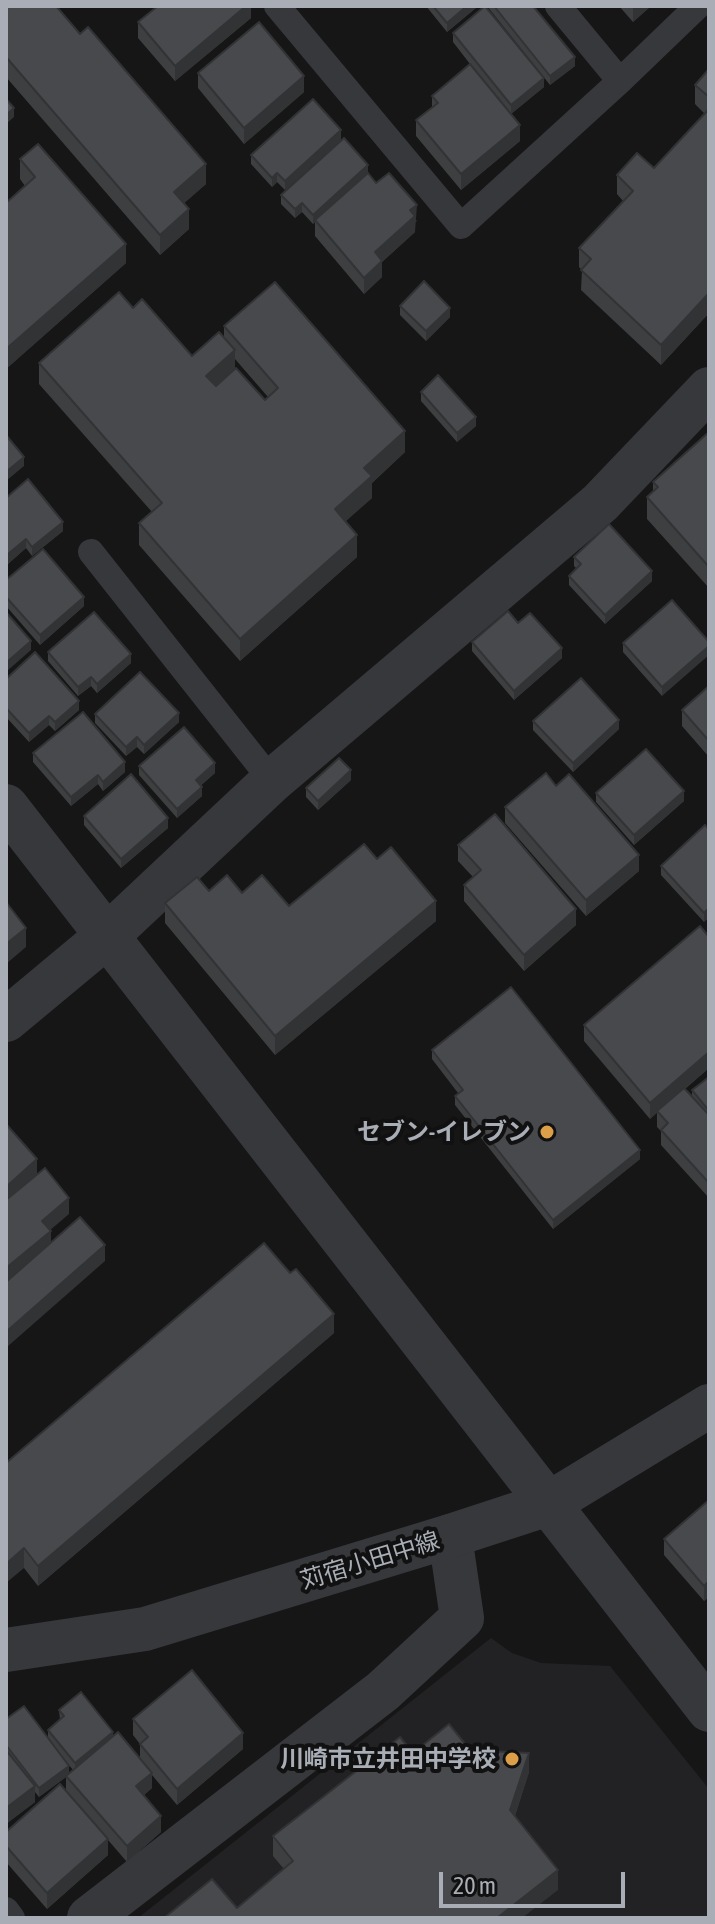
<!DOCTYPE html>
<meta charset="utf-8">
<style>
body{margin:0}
#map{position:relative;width:715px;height:1924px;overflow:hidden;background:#161617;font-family:"Asap Condensed",sans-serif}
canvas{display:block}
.frame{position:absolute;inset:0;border:8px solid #a9aeb6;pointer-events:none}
.scale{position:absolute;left:439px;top:1872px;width:186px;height:36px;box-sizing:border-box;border:4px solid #a9aeb6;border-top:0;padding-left:10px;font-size:24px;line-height:28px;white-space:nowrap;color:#a9aeb6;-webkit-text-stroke:6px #111112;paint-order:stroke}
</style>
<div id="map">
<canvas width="715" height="1924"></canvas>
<div class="frame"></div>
<div class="scale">20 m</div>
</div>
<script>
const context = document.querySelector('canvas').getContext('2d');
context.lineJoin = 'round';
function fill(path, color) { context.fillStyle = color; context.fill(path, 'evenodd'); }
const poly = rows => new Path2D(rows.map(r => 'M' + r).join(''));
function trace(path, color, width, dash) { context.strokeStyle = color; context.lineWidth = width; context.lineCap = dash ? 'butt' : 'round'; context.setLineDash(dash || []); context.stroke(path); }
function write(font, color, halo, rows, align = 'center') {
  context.font = font + ' "Asap Condensed","Noto Sans JP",sans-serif'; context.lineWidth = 8; context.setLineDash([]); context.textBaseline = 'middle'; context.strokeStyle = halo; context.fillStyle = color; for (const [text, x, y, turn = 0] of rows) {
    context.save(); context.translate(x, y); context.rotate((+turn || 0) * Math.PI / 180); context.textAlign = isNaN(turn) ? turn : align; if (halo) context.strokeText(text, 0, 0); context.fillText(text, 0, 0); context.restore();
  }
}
const built = poly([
 [491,1638,512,1653,541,1663,610,1666,709,1789,709,1918,138,1918]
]);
const service = poly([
 [277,6,461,226,620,81,698,6],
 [558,6,620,81],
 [91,552,272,781],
 [6,1910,12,1918]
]);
const minor = poly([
 [6,1020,107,936,272,781,600,503,709,389],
 [89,1918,383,1691,462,1618,450,1536]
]);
const tertiary = poly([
 [6,806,709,1710],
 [6,1650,145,1629,450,1536,548,1504,709,1406]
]);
const wall = poly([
 [6,6,206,184,184,203,189,229,160,255,6,77],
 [251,6,251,18,175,81,138,38,138,22],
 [426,6,477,6,477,7,447,32],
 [487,6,533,6,575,66,550,85],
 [619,6,651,6,633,22],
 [453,33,544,87,511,114,520,141,461,190,416,136,416,120,432,108,432,96,470,64,453,42],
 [709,69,709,313,661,365,581,290,582,270,579,267,579,248,623,201,617,194,617,175,654,168,705,114,695,104,695,85],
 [198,73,304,92,244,144,198,88],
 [341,140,285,190,277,182,272,187,251,164,251,155],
 [20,159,126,263,6,369,6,203,25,186,20,179],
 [368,174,417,221,415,222,415,232,382,262,382,277,364,294,315,236,315,222,313,224,302,212,295,218,281,204,281,195],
 [400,306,450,317,426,341,400,315],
 [133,308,192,356,224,339,224,326,405,452,372,483,372,498,345,521,357,557,240,661,139,545,139,523,152,512,39,384,39,363],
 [235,359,268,397,265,400,235,369],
 [421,392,476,426,457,442,421,401],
 [709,418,709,588,647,519,647,497,653,491,653,482,708,433,708,419],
 [6,498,63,531,32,556,26,548,8,564,6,561],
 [574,557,652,581,605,624,569,585,569,576,576,568,574,566],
 [6,580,84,606,40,645,6,606],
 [672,600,662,696,623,652,623,643],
 [518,623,562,658,514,700,472,651,472,642],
 [48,652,131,663,97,693,91,686,78,696,48,661],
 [6,679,79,710,55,731,49,725,29,742,6,717],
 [709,686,709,757,682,726,682,710],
 [95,714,179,722,144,754,137,747,126,756,95,723],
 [533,721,619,729,573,772,533,730],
 [33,753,125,772,103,791,98,784,71,806,33,762],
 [139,766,215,773,200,786,202,796,177,818,139,775],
 [351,780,318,810,306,797,306,788],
 [596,793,684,801,634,845,596,802],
 [505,807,639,871,586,916,505,823],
 [84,816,168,828,121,868,84,825],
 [709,830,704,922,661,875,661,866],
 [458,845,576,925,524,971,464,901,464,885,473,877,458,861],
 [377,859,436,921,275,1055,165,923,165,903,209,891,242,893,289,906],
 [709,937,709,1068,685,1089,692,1097,692,1090,709,1077,709,1198,661,1145,661,1131,657,1127,657,1112,650,1119,584,1041,584,1025],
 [432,1050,640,1159,553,1229,455,1105,455,1096,458,1093,432,1059],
 [334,1333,38,1586,24,1568,6,1463],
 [709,1500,709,1597,704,1601,664,1555,664,1539],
 [709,1600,709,1621,707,1618,707,1602],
 [59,1710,113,1736,140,1758,140,1744,133,1735,133,1719,243,1749,177,1805,152,1775,152,1788,144,1795,161,1832,127,1862,108,1840,108,1855,47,1909,6,1862,6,1832,66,1791,66,1777,39,1797,35,1792,35,1802,6,1824,6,1719,48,1739,48,1730,60,1720],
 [54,1746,73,1770,69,1774],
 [470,1750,529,1772,515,1816,558,1890,237,1908,284,1869,273,1856,273,1836,413,1753]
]);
const shadedWall = poly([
 [246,6,251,6,251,18,175,81,175,66],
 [467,6,477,6,477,7,447,32,447,23],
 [633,6,651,6,633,22],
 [575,57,575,66,550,85,550,76],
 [304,76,304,92,244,144,244,128],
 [544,78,544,87,511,114,511,105],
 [14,108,14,117,6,124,6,115],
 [520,125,520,141,461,190,461,174],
 [341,130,341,140,285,190,285,181],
 [206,164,206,184,174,212,174,192],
 [368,165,368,174,313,224,313,215],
 [277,173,277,182,272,187,272,178],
 [302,203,302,212,295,218,295,209],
 [417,205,415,232,382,262,382,277,364,294,364,278,375,252,410,210],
 [189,209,189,229,160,255,160,235],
 [126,244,126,263,6,369,6,349],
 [709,293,709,313,661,365,661,345],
 [450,308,450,317,426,341,426,331],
 [235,350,235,372,206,397,206,376],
 [476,417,476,426,457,442,457,433],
 [405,431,405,452,372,483,372,498,335,531,335,509,364,468],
 [24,457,24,466,6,481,6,472],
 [63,522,63,531,32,556,32,547],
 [357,535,357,557,240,661,240,639],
 [26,539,26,548,8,564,8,554],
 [652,571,652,581,605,624,605,615],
 [84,597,84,606,40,645,40,635],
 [31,641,31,650,7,671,7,662],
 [709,646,709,655,662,696,662,687],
 [562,648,562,658,514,700,514,691],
 [131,654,131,663,97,693,97,684],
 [91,677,91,686,78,696,78,687],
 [79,701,79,710,55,731,55,722],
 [179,713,179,722,144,754,144,745],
 [49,716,49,725,29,742,29,733],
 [619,720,619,729,573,772,573,763],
 [137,737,137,747,126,756,126,747],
 [125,762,125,772,103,791,103,782],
 [215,763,215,773,196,790,196,780],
 [351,770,351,780,318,810,318,801],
 [98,775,98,784,71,806,71,797],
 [202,787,202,796,177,818,177,809],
 [684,791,684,801,634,845,634,835],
 [168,818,168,828,121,868,121,859],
 [639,855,639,871,586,916,586,900],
 [436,901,436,921,275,1055,275,1036],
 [709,908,709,918,704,922,704,913],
 [576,909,576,925,524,971,524,955],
 [26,928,26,947,6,964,6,944],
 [709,1052,709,1068,650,1119,650,1103],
 [640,1150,640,1159,553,1229,553,1220],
 [37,1159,37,1174,6,1202,6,1187],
 [69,1198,69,1214,42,1237,42,1221],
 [51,1231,51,1246,6,1284,6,1268],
 [105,1245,105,1261,7,1347,7,1331],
 [334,1314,334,1333,38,1586,38,1566],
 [24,1548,24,1568,6,1583,6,1564],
 [709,1581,709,1597,704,1601,704,1586],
 [113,1732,113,1741,75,1772,75,1763],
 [243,1733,243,1749,177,1805,177,1789],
 [529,1753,529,1772,510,1830,510,1810],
 [69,1766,69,1775,39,1797,39,1788],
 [152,1773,152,1788,136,1802,136,1786],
 [35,1786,35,1802,6,1824,6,1808],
 [161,1816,161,1832,127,1862,127,1846],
 [108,1839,108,1855,47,1909,47,1893],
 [558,1870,558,1890,522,1918,497,1918]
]);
const building = poly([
 [6,6,56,6,80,34,88,27,206,164,174,192,189,209,160,235,6,57,6,6],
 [158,6,246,6,175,66,138,22,158,6],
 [433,6,467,6,447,23,433,6],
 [485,6,544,78,511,105,453,33,485,6],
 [494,6,533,6,575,57,550,76,494,6],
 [259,22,304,76,244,128,198,73,259,22],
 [470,64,520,125,461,174,416,120,438,103,432,96,470,64],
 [709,69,709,97,695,85,709,69],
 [6,99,14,108,6,115,6,99],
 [313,99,341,130,285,181,277,173,272,178,251,155,313,99],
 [709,109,709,293,661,345,581,270,591,259,579,248,633,191,617,175,637,153,654,168,709,109],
 [344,138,368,165,313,215,302,203,295,209,281,195,344,138],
 [38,144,126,244,6,349,6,203,35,177,20,159,38,144],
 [368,173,376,183,389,173,417,205,410,210,415,216,375,252,382,261,364,278,315,220,368,173],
 [424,281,450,308,426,331,400,306,424,281],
 [275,282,405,431,364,468,372,476,335,509,357,535,240,639,139,523,162,503,39,363,119,292,133,308,142,299,192,356,219,332,235,350,206,376,216,386,236,368,265,400,278,388,224,326,275,282],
 [438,375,476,417,457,433,421,392,438,375],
 [709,432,709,567,647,497,658,487,653,482,709,432],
 [6,435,24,457,6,472,6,435],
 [28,479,63,522,32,547,26,539,8,554,6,552,6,498,28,479],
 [609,524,652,571,605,615,569,576,581,564,574,557,609,524],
 [43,549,84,597,40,635,6,597,6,580,43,549],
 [672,600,709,642,709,646,662,687,623,643,672,600],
 [508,611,518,623,530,613,562,648,514,691,472,642,508,611],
 [6,612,31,641,7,662,6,660,6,612],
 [94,612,131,654,97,684,91,677,78,687,48,652,94,612],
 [35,652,79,701,55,722,49,716,29,733,6,708,6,679,35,652],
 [140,672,179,713,144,745,137,737,126,747,95,714,140,672],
 [581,678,619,720,573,763,533,721,581,678],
 [709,686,709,741,682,710,709,686],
 [83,712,125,762,103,782,98,775,71,797,33,753,83,712],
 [184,727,215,763,196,780,202,787,177,809,139,766,184,727],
 [646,749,684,791,634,835,596,793,646,749],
 [339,758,351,770,318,801,306,788,339,758],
 [546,773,556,786,569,774,639,855,586,900,505,807,546,773],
 [131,774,168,818,121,859,84,816,131,774],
 [495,814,576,909,524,955,464,885,481,870,458,845,495,814],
 [705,825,709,830,709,908,704,913,661,866,705,825],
 [364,844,377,859,391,847,436,901,275,1036,165,903,197,877,209,891,227,875,242,893,262,875,289,906,364,844],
 [6,902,26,928,6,944,6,902],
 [700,926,709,937,709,1052,650,1103,584,1025,700,926],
 [511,987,640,1150,553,1220,455,1096,463,1090,432,1050,511,987],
 [709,1077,709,1111,692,1090,709,1077],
 [684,1088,709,1115,709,1183,661,1130,668,1123,657,1111,684,1088],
 [6,1124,37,1159,6,1187,6,1124],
 [45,1168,69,1198,42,1221,51,1231,6,1268,6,1200,45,1168],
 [80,1217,105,1245,7,1331,6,1282,80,1217],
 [264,1243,290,1273,296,1269,334,1314,38,1566,24,1548,6,1564,6,1463,264,1243],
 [709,1500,709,1581,704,1586,664,1539,709,1500],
 [192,1670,243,1733,177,1789,140,1744,148,1737,133,1719,192,1670],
 [81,1692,113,1732,75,1763,48,1730,64,1716,59,1710,81,1692],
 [24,1706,69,1766,39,1788,6,1745,6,1719,24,1706],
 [449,1724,470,1750,529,1753,510,1810,558,1870,497,1918,164,1918,212,1879,237,1908,293,1861,273,1836,400,1737,413,1753,449,1724],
 [118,1732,152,1773,136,1786,161,1816,127,1846,66,1776,118,1732],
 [6,1750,35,1786,6,1808,6,1750],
 [60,1784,108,1839,47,1893,6,1846,6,1832,60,1784]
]);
const markers = [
 [547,1132,8,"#dc9e49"],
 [512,1759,8,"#dc9e49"]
];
const poiNames = [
 ["セブン-イレブン",531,1132],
 ["川崎市立井田中学校",496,1759]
];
const streetNames = [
 ["苅宿小田中線",370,1561,-17]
];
fill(built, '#222224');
trace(service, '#37383c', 26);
trace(minor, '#37383c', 44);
trace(tertiary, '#37383c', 44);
fill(wall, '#3e3f41');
fill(shadedWall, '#323335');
fill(building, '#48494c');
trace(building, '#323335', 2);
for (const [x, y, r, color] of markers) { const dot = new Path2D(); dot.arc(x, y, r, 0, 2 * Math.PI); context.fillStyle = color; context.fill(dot); trace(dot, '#111112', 3); }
write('bold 24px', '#a9aeb6', '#111112', poiNames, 'right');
write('24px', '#a9aeb6', '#111112', streetNames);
</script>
